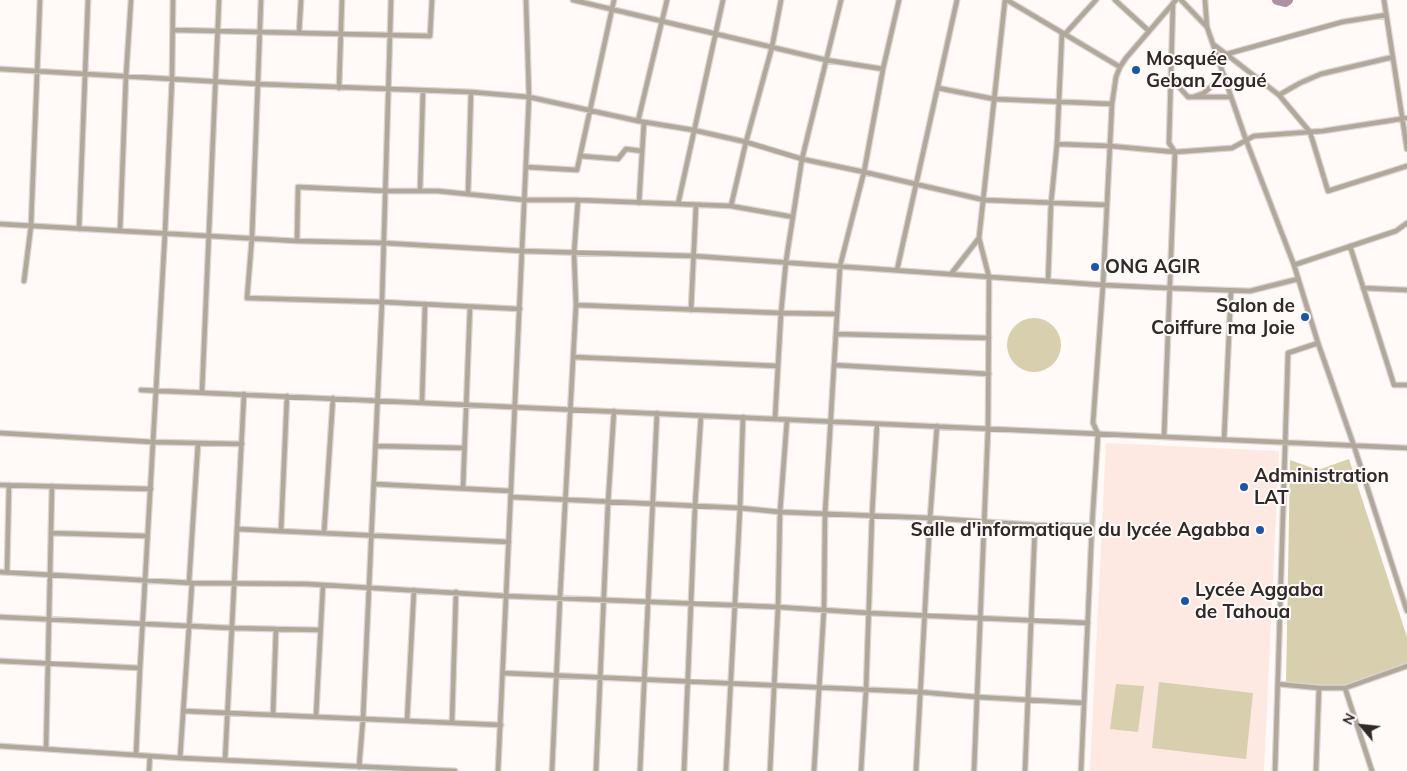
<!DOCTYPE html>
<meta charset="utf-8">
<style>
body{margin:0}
#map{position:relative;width:1407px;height:771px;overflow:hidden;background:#fffaf8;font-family:Mulish,sans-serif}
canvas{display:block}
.north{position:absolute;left:1337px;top:701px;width:50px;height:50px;-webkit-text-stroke:4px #fffaf8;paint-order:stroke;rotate:298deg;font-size:14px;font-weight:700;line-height:20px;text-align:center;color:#2f2a28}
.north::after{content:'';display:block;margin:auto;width:18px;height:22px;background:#2f2a28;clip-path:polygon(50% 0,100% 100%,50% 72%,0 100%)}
</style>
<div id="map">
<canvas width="1407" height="771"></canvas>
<div class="north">N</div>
</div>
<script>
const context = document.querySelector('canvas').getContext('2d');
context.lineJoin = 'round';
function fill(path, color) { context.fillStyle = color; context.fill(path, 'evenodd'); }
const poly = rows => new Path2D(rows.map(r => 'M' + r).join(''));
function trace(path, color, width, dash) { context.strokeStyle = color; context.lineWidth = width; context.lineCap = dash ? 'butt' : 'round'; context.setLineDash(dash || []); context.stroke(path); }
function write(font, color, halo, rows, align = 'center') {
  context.font = font + ' Mulish,sans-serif'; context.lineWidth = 4; context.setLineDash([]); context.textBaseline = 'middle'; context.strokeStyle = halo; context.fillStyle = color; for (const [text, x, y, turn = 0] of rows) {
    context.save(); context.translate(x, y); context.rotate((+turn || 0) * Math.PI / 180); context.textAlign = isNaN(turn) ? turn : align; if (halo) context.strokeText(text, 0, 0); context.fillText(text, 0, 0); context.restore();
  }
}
const built = poly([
 [1106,443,1279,451,1264,771,1090,771]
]);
const green = poly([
 '1007 345a27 27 0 1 1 54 0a27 27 0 1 1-54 0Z',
 [1349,459,1407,637,1407,666,1348,687,1286,685,1290,460,1318,470],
 [1159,682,1253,693,1246,759,1152,748],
 [1116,684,1144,686,1138,732,1110,729]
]);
const river = poly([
 [1277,0,1285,2,1288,0]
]);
const street = poly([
 [261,0,252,237,247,298,382,302,520,309],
 [573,0,826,60,883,69],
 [1007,0,1120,67],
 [1115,0,1149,31],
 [1181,0,1207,27,1246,140,1294,265,1318,343,1354,446,1407,611],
 [1205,0,1207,27],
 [1384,0,1407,149],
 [173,30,430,36,432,0],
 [299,33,301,0],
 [1065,34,1096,0],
 [1213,44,1279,95,1310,132,1328,191,1407,166],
 [1227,54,1342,22,1386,15],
 [0,69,258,84,471,92,529,97,638,121,693,130,746,142,802,159,864,172,984,200,1107,205],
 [1171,78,1188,97,1193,97],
 [1216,82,1204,93,1193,97,1230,97],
 [339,88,342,0],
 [938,88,994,99,1112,104],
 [1279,95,1300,83,1321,74,1393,57],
 [638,121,667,0],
 [1057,144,1110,146,1175,152,1232,148,1254,136,1323,131,1407,118],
 [580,156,618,159,626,149,642,151],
 [526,167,577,170,614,0],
 [420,191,423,91],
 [468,194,471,92],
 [639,203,644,122],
 [678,204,723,0],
 [731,206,746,142,772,47,781,0],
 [0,224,297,241,384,243,522,251,694,256,1103,285,1167,288,1250,291,1298,279],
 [79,229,88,0],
 [120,231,126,76,131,0],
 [297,241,298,187,387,191,438,191,525,200,578,200,731,206,793,217],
 [1350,246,1394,385,1407,385],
 [1294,265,1396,231,1407,223],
 [897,270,957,0],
 [951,274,979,238],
 [24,281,31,226,40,0],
 [1048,281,1051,203,1057,144,1062,33],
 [1363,288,1407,290],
 [576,305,781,313,837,314],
 [691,310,696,205],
 [836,334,989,338],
 [573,357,778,366],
 [834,365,989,374],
 [141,390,1407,448],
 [202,392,219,0],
 [422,403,425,304],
 [775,419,781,313,786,261,802,159,841,0],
 [0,433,153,442,242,444],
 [1164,437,1175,152,1169,143,1173,3],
 [1224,440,1231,291],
 [376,446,464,448],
 [374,484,511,491],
 [0,485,151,489],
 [463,488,470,307],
 [511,497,740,508,780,512,930,518,1035,525,1092,526],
 [237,529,509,542],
 [281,531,287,396],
 [51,533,147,536],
 [324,533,333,398],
 [0,572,192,583,307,584,506,596,778,607,869,613,1088,623],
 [7,572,9,485],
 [189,582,198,444],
 [0,617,232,628,320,630],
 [0,661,140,668],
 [503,673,920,692,977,697,1084,703],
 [1278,684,1319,688,1345,688,1407,666],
 [1345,688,1372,771],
 [183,711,501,725],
 [273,714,276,629],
 [316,716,323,585],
 [407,721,414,590],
 [452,723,456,592],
 [0,746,180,758,455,771],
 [46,749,52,486],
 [136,755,140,668,165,233,172,79,173,0],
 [180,758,192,583],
 [225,760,244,394],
 [359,767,363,719,382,302,391,0],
 [149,771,150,756],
 [498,771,529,97,526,0],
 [552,771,560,598,576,305,574,253,578,200],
 [596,771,608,503,614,411],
 [640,771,657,413],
 [684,771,695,506,701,416],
 [726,771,740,508,743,417],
 [770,771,778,607,780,512,787,420],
 [814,771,824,609,825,514,840,266,864,172,883,69,899,0],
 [861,771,866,690,872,516,877,424],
 [916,771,930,518,937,426],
 [974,771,988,429,989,277,979,238,1005,0],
 [1025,771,1035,525],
 [1081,771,1092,526,1098,434,1093,423,1103,285,1112,104,1116,77,1120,67,1126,58,1176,0],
 [1275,771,1288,353,1318,343],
 [1316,771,1319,688]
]);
const markers = [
 [1136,70,5,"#1b55a6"],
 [1095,267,5,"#1b55a6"],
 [1305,317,5,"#1b55a6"],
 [1244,487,5,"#1b55a6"],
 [1260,530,5,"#1b55a6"],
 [1185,601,5,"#1b55a6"]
];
const poiNames = [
 ["Mosquée",1146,59],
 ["Geban Zogué",1146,81],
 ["ONG AGIR",1105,267],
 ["Salon de",1295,306,"right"],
 ["Coiffure ma Joie",1295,328,"right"],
 ["Administration",1254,476],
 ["LAT",1254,498],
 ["Salle d'informatique du lycée Agabba",1250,530,"right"],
 ["Lycée Aggaba",1195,590],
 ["de Tahoua",1195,612]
];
fill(built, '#fee9e2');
fill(green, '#d7cfae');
trace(river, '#b090a3', 10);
trace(street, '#dad5d3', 7);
trace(street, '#b2a79b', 4.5);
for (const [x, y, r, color] of markers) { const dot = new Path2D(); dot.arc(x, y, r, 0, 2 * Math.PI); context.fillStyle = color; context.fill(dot); trace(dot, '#fffaf8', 2); }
write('bold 19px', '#2f2a28', '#fffaf8', poiNames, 'left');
</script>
